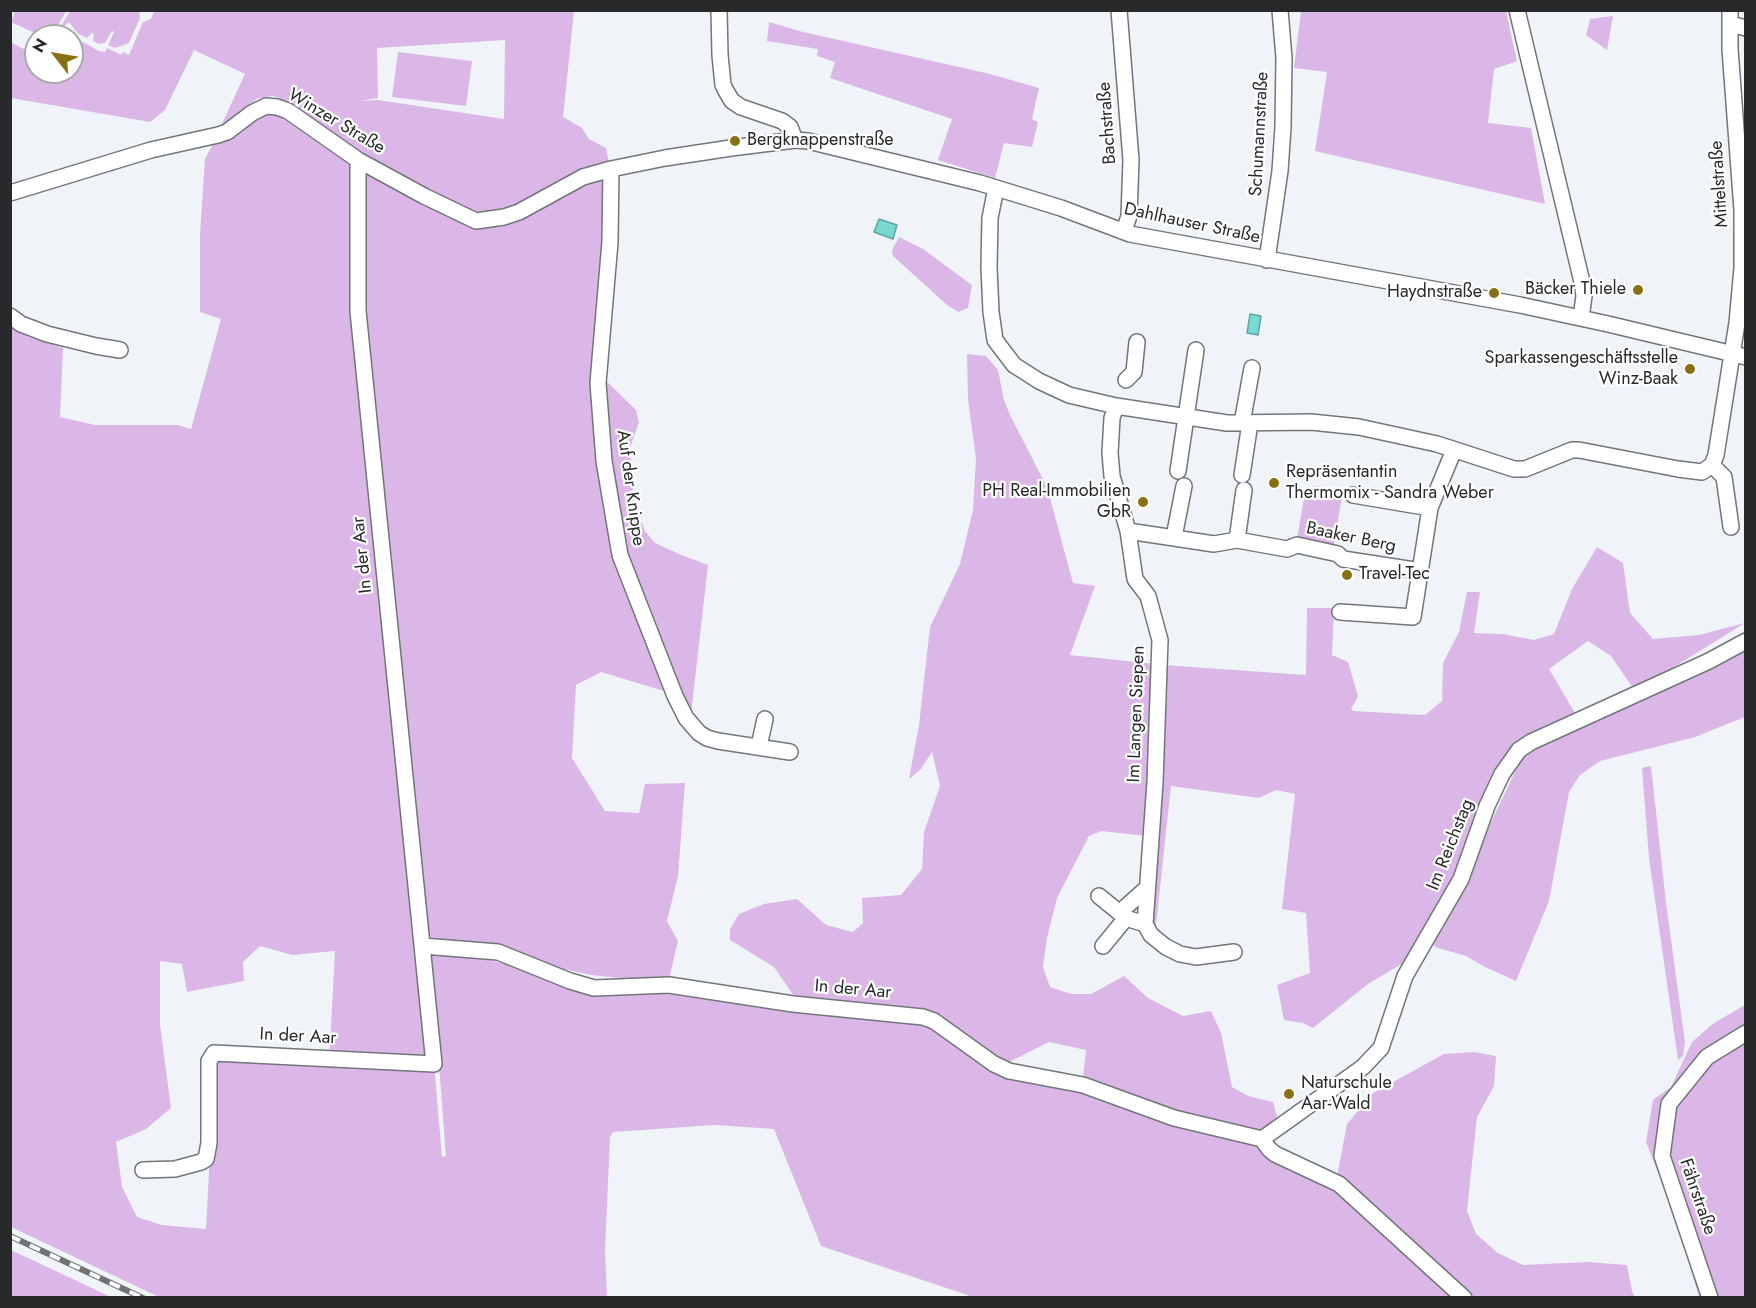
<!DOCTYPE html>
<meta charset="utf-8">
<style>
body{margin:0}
#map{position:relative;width:1756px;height:1308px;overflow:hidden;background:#f0f4f8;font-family:Jost,sans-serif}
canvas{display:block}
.frame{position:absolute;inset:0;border:12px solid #28292b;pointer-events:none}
.north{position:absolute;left:24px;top:24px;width:60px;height:60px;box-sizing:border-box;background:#fff;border:2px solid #a9a9aa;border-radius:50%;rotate:301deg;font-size:16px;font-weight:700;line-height:24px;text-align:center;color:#28292b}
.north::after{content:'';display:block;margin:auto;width:21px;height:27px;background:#887011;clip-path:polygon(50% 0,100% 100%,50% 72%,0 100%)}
</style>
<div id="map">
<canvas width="1756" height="1308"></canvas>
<div class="frame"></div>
<div class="north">N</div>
</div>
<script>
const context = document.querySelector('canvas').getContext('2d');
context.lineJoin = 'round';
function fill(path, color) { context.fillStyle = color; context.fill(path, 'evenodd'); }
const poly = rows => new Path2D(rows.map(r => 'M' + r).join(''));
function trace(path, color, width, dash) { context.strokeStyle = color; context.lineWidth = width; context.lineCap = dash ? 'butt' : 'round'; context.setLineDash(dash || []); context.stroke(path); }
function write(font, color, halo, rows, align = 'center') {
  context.font = font + ' Jost,sans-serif'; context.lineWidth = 4.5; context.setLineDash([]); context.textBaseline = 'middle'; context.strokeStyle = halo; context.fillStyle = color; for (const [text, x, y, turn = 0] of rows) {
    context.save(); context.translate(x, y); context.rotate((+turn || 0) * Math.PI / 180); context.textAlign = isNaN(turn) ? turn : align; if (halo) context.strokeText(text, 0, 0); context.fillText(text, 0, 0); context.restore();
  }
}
const green = poly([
 [67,10,53,34,57,36,41,36,11,22,15,11],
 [70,11,139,11,140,18,129,43,115,48,108,45,114,32,112,31,105,43,99,44,93,41,94,34,92,33,87,38,78,34,70,23,67,23,64,27,61,26],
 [154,11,574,11,563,117,582,128,589,139,606,148,609,163,518,210,473,216,424,192,355,149,292,103,273,96,258,98,220,128,245,74,194,50,165,110,150,122,11,98,10,42,36,55,36,72,72,72,72,36,99,51,105,52,107,48,121,55,123,52,129,55,143,22,151,19],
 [505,40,504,119,378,100,360,101,378,98,377,48],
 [1301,11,1506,11,1517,61,1494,69,1488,123,1531,128,1545,204,1315,151,1327,72,1294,68],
 [1613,16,1607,50,1586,35,1590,19],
 [769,22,799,31,990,74,1039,88,1032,119,1038,122,1032,147,1004,143,995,178,938,160,952,119,830,78,835,62,817,56,818,49,767,41],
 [398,52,472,61,466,106,392,97],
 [269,109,346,162,385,179,421,200,476,224,511,220,547,203,582,180,607,174,595,370,636,410,639,422,630,448,634,503,645,531,655,543,679,554,708,565,691,714,677,691,664,691,601,672,576,685,572,758,605,811,639,813,645,784,685,783,678,876,667,921,678,941,668,983,591,975,428,940,419,944,434,1064,442,1157,446,1156,438,1053,425,944,601,988,923,1018,999,1072,1076,1084,1178,1125,1247,1141,1335,1187,1347,1124,1373,1093,1444,1054,1474,1052,1496,1056,1494,1086,1477,1117,1467,1211,1476,1234,1498,1253,1523,1265,1587,1262,1627,1265,1632,1291,1635,1297,973,1297,821,1246,774,1129,715,1125,613,1132,610,1137,605,1250,607,1297,159,1297,11,1227,11,328,28,337,63,348,60,417,95,425,178,425,191,429,221,319,200,312,200,234,205,159,213,144,247,125],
 [620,551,649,625,648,626,640,625,615,554],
 [260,946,292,955,335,951,329,1062,215,1056,206,1229,162,1225,137,1217,122,1187,116,1142,146,1129,171,1108,160,1025,160,961,182,964,187,992,244,981,243,962],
 [899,237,923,249,972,285,968,308,958,312,947,305,893,256,892,250],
 [967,354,986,356,998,370,1004,400,1010,415,1047,487,1073,583,1095,586,1070,655,1156,664,1147,836,1101,831,1089,836,1057,898,1047,938,1043,967,1050,987,1071,994,1091,994,1124,976,1148,998,1183,1016,1211,1011,1221,1033,1232,1087,1248,1096,1273,1102,1277,1117,1274,1126,1261,1134,1173,1115,1083,1078,1086,1050,1049,1042,1007,1063,924,1013,796,999,774,967,730,940,730,929,739,914,764,904,797,899,826,925,853,932,863,923,862,898,901,895,922,869,924,832,940,786,932,752,921,769,909,779,919,725,930,627,960,564,973,510,976,459,968,400],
 [1315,486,1343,490,1334,545,1308,539,1297,539,1305,492],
 [1597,547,1623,563,1630,613,1653,639,1699,635,1745,623,1635,691,1611,656,1588,641,1549,669,1575,713,1516,746,1456,876,1405,962,1368,984,1313,1028,1303,1023,1284,1020,1277,985,1310,973,1306,913,1282,909,1295,794,1276,790,1259,798,1171,786,1155,934,1151,925,1163,665,1306,675,1307,608,1334,608,1332,655,1348,662,1358,696,1351,709,1353,711,1425,715,1442,701,1443,663,1459,632,1467,592,1480,592,1474,633,1502,634,1534,640,1554,634,1572,589],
 [1745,634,1745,717,1695,737,1600,761,1580,775,1569,792,1549,901,1516,981,1485,967,1466,956,1435,947,1432,941,1464,879,1523,755],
 [1651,766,1666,903,1685,1042,1683,1056,1678,1060,1649,858,1642,768],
 [1745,1005,1745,1032,1668,1102,1660,1157,1706,1297,1699,1297,1674,1212,1646,1142,1653,1100,1671,1087,1692,1042,1714,1023],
 [1745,1036,1745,1297,1715,1297,1664,1156,1671,1104,1708,1057],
 [11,1250,111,1297,11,1297]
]);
const water = poly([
 [879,219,897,225,893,239,874,232,879,219],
 [1250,314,1261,316,1258,335,1247,333,1250,314]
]);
const street = poly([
 [719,10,720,55,723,85,726,91,732,101,741,107,782,121,790,127,795,140],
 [1119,10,1131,160,1129,216,1124,231],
 [1517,10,1582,282,1584,296,1581,318],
 [1730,24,1746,28],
 [611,169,610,242,598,383,604,461,620,555,675,696,686,718,699,733,707,738,718,741,790,752],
 [996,188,990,218,989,267,991,312,995,340,1014,365,1039,381,1069,395,1116,406,1227,423,1311,422,1359,427,1437,444,1514,469,1525,469,1572,450,1579,450,1678,469,1702,472,1712,465,1716,455,1737,323,1742,268,1742,210,1730,49,1730,10],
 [10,193,151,150,218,135,227,132,252,113,266,106,277,107,288,111,358,160,424,196,476,221,504,217,519,212,583,177,611,169,665,158,731,148,795,140,808,141,980,183,1061,208,1130,234,1520,305,1608,324,1746,357],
 [1267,260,1280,171,1283,127,1284,58,1280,10],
 [10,316,21,324,47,334,96,346,120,350],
 [1126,380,1134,372,1137,342],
 [1116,406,1112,418,1110,453,1112,476,1128,531,1135,579,1148,596,1160,640,1155,782,1145,924,1151,935,1166,947,1180,954,1196,957,1234,952],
 [1242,423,1252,368],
 [1712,465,1724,477,1731,527],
 [1178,471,1196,350],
 [1242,475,1250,423],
 [1353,495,1430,508],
 [1128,531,1214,544,1237,540,1287,549,1297,545,1338,554,1343,559,1421,571],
 [1174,537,1184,486],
 [1237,540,1244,490],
 [1340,612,1413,617,1430,508,1454,450],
 [759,746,765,719],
 [1099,896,1126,918,1145,924],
 [1120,912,1147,888],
 [423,946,498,952,570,981,594,988,669,985,793,1004,923,1017,934,1021,994,1064,1009,1071,1083,1085,1174,1118,1262,1139],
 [1103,946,1126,918],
 [1262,1139,1363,1067,1381,1048,1405,976,1461,879,1487,806,1502,774,1519,750,1531,742,1709,661,1746,641],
 [1262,1139,1269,1149,1275,1154,1339,1184,1464,1298],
 [143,1170,175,1169,201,1162,206,1159,209,1143,209,1061,214,1053,434,1064,358,311,358,160],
 [1710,1298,1662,1156,1669,1104,1707,1057,1746,1033]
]);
const rail = poly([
 [10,1236,143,1298]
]);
const markers = [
 [735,141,6,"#887011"],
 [1638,290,6,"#887011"],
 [1494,293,6,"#887011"],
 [1690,369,6,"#887011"],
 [1274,483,6,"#887011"],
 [1143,502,6,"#887011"],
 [1347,575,6,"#887011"],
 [1289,1094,6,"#887011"]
];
const streetNames = [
 ["Winzer Straße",336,122,31],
 ["Bachstraße",1108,123,-94],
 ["Schumannstraße",1260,134,-87],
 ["Mittelstraße",1720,184,-94],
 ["Dahlhauser Straße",1192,224,12],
 ["Auf der Knippe",630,488,82],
 ["Baaker Berg",1351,538,12],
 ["In der Aar",363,555,-96],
 ["Im Langen Siepen",1137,714,-88],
 ["Im Reichstag",1451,845,-68],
 ["In der Aar",853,990,5],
 ["In der Aar",298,1037,3],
 ["Fährstraße",1697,1197,71]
];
const poiNames = [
 ["Bergknappenstraße",747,141],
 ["Bäcker Thiele",1626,290,"right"],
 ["Haydnstraße",1482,293,"right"],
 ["Sparkassengeschäftsstelle",1678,359,"right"],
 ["Winz-Baak",1678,380,"right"],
 ["Repräsentantin",1286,473],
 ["Thermomix - Sandra Weber",1286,494],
 ["PH Real-Immobilien",1131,492,"right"],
 ["GbR",1131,513,"right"],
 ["Travel-Tec",1359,575],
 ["Naturschule",1301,1084],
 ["Aar-Wald",1301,1105]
];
fill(green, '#dbb7e8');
fill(water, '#76d9d2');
trace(water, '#5fa4a0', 1.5);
trace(street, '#727579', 18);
trace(street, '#fff', 15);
trace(rail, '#707275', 6);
trace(rail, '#fff', 4, [11]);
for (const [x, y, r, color] of markers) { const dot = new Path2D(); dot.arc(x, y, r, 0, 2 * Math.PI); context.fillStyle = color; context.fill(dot); trace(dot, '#fff', 2); }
write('18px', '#28292b', '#fff', streetNames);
write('18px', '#28292b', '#fff', poiNames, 'left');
</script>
